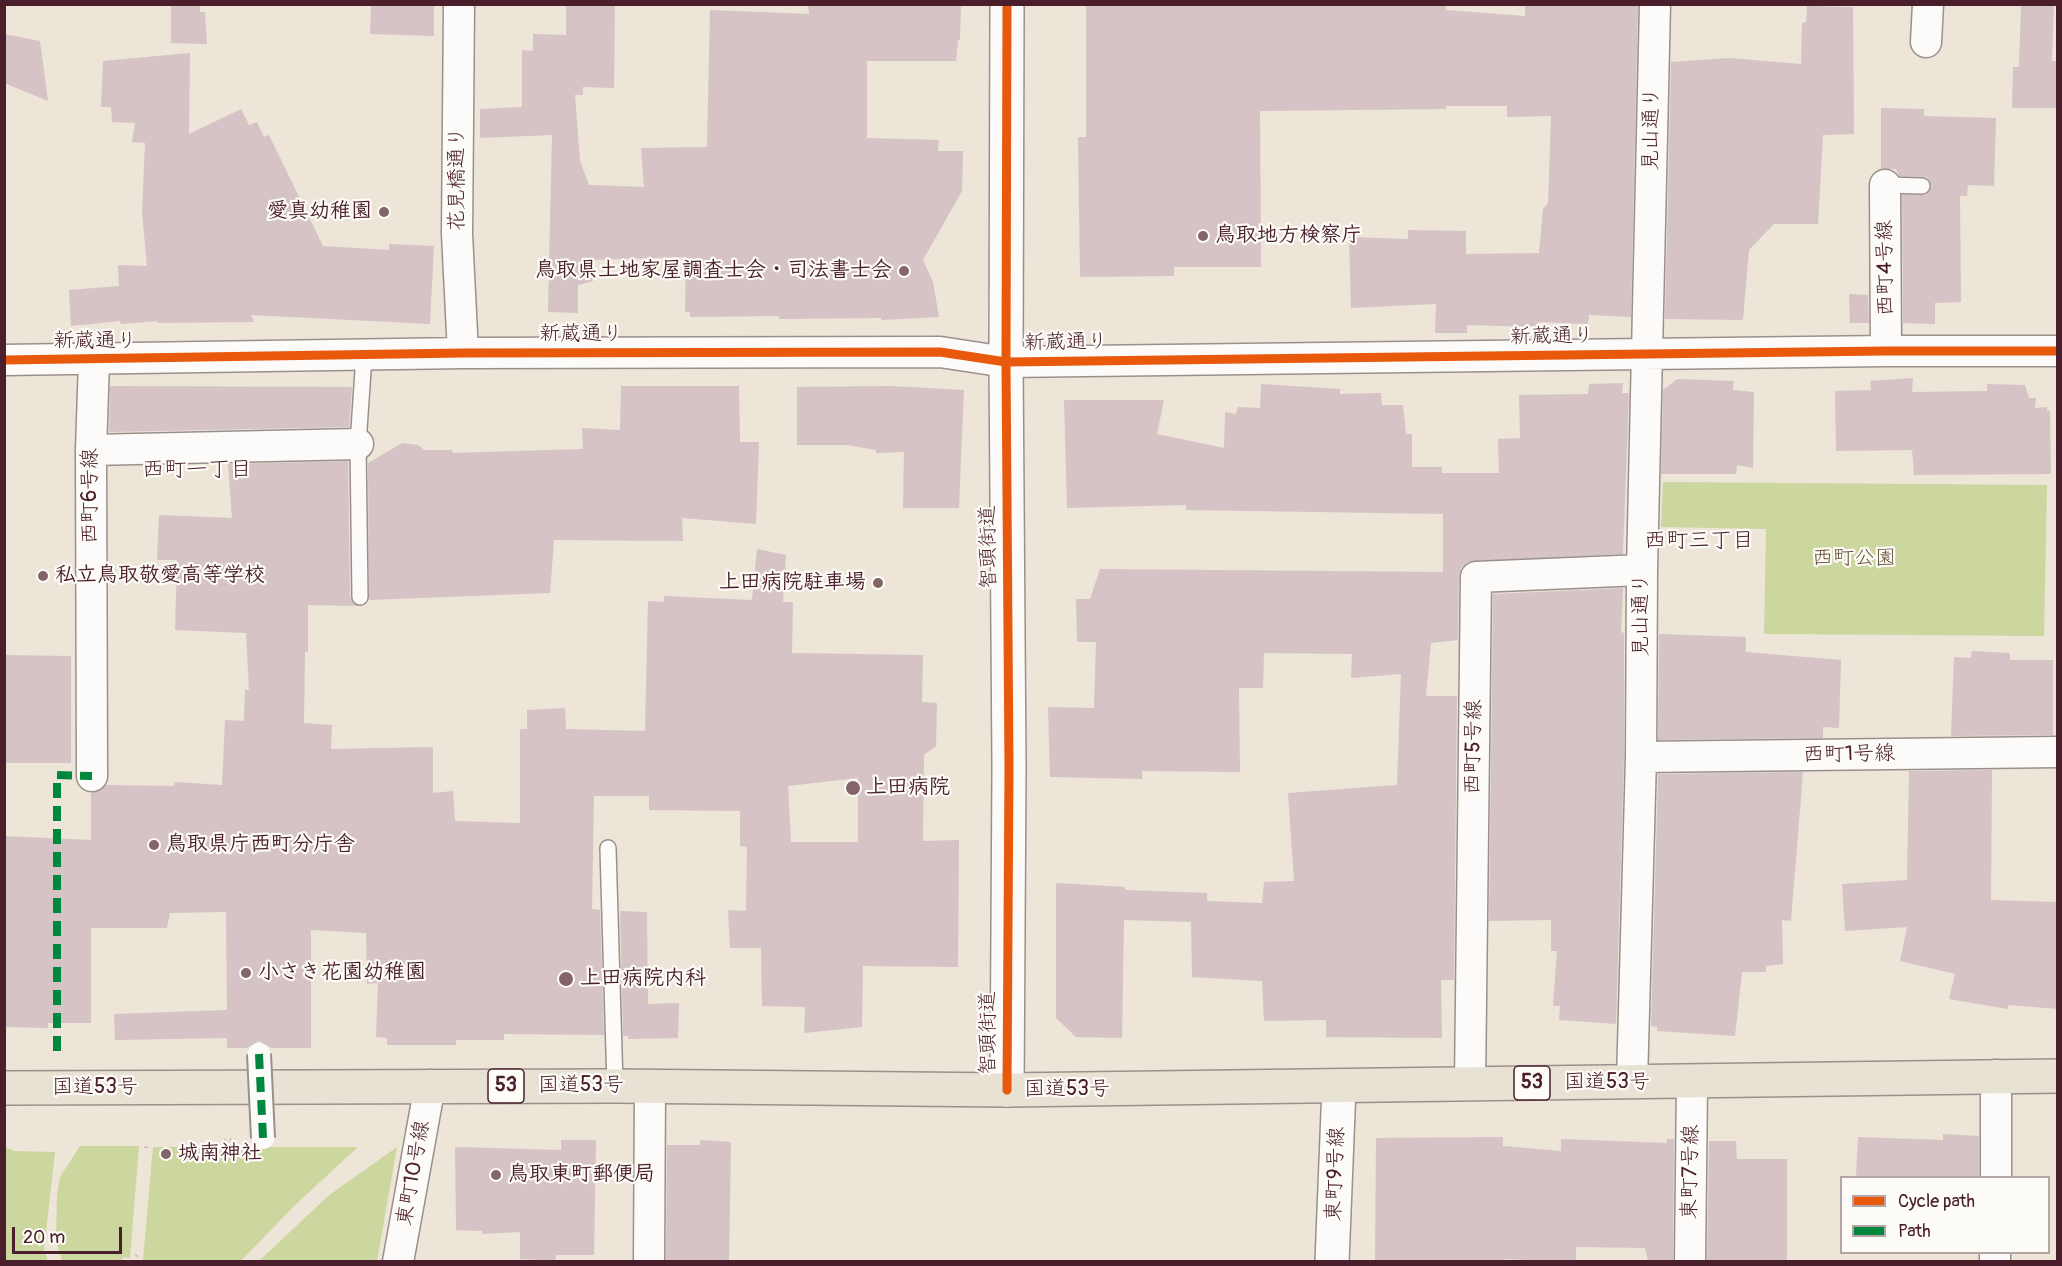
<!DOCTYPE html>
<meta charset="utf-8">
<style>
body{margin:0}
#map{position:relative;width:2062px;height:1266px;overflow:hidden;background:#ece5d8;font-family:Pangolin,sans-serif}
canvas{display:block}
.frame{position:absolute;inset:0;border:6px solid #4a1f2b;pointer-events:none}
.legend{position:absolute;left:1840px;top:1176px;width:210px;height:78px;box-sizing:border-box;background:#fdfcf7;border:2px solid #b5a4a5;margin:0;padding:8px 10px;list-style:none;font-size:18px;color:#4a1f2b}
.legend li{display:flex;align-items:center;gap:12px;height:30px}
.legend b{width:30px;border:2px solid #b5a4a5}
.scale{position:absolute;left:12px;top:1227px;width:110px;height:27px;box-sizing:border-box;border:3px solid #4a1f2b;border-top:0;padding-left:8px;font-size:18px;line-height:21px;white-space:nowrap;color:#4a1f2b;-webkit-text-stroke:4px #fdfcf7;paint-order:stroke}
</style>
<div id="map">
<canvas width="2062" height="1266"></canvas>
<div class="frame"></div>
<ul class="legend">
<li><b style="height:8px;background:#e8590c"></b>Cycle path</li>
<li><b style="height:8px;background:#00873e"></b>Path</li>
</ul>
<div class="scale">20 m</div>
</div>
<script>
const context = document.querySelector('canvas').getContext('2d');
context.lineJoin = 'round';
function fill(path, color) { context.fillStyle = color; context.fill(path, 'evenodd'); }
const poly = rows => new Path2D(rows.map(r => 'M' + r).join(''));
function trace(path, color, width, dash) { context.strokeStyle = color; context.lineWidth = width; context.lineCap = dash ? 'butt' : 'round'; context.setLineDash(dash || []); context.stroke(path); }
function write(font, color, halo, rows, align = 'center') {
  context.font = font + ' Pangolin,"Klee One",sans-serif'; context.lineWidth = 4.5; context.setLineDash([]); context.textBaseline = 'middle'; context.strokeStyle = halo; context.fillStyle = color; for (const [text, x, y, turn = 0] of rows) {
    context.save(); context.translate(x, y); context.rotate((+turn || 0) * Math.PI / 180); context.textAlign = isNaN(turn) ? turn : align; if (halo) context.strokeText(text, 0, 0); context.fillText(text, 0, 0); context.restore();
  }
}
const green = poly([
 [1663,482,2047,485,2044,636,1764,634,1766,529,1661,527],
 [80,1146,139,1146,130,1258,123,1257,122,1261,62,1261,56,1240,57,1195,60,1177],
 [5,1147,14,1151,55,1152,44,1250,48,1261,5,1261],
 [153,1147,358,1147,295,1205,241,1261,148,1262,143,1260],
 [397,1147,377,1261,259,1261,328,1196]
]);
const building = poly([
 [171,4,200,4,200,12,205,12,207,44,171,43],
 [566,4,615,4,614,88,583,87,583,95,575,95,580,161,589,185,644,187,641,148,707,147,710,10,809,14,808,4,961,4,960,40,958,40,956,61,867,61,867,138,939,140,938,151,963,151,962,191,923,260,933,282,939,317,881,320,881,318,779,319,779,316,690,317,690,312,685,312,686,257,592,260,593,281,578,285,578,313,548,312,552,135,480,138,480,109,522,107,522,50,533,51,533,34,566,35],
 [1086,4,1446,4,1446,10,1525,16,1525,4,1638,4,1631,317,1589,315,1588,324,1538,322,1537,327,1467,325,1467,333,1435,333,1436,304,1351,308,1349,237,1408,239,1408,230,1466,231,1466,254,1539,253,1543,209,1548,203,1551,116,1507,117,1507,106,1446,106,1446,109,1260,111,1261,267,1174,267,1174,276,1080,277,1078,137,1086,137],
 [2021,4,2054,4,2052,61,2058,61,2058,108,2012,108,2013,67,2019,67],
 [371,5,434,5,434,36,370,34],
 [1807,6,1853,7,1854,134,1823,135,1818,224,1774,224,1749,250,1743,320,1665,319,1671,62,1729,58,1801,64,1802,23,1806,22],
 [4,34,40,41,48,101,4,83],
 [190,53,189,134,241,109,249,125,257,122,264,137,269,135,323,246,389,250,389,244,434,246,430,324,251,315,254,322,158,323,158,321,121,324,120,321,71,326,69,290,119,286,118,265,147,266,142,212,145,143,132,142,135,123,112,122,111,107,101,107,103,61],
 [1881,108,1924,109,1924,116,1996,118,1994,186,1968,185,1967,196,1960,196,1961,302,1935,303,1935,324,1903,323,1902,195,1926,195,1932,186,1927,177,1899,176,1896,169,1881,169],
 [1849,294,1868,295,1869,323,1850,323],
 [1913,378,1912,392,1987,391,1987,384,2025,385,2029,398,2036,398,2035,408,2047,407,2047,411,2050,411,2051,474,1914,475,1912,450,1836,451,1835,391,1871,390,1870,381],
 [1677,379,1734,381,1733,390,1754,392,1753,468,1737,465,1736,474,1661,474,1663,390],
 [1623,383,1622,393,1629,393,1623,554,1468,562,1461,568,1459,577,1458,640,1431,643,1426,696,1457,696,1454,980,1441,980,1442,1038,1326,1037,1326,1020,1264,1021,1262,981,1192,977,1191,922,1124,920,1122,1038,1076,1037,1056,1018,1056,883,1125,887,1125,890,1207,893,1207,901,1262,903,1264,882,1294,881,1288,793,1397,785,1401,674,1351,678,1352,654,1264,653,1263,688,1239,688,1240,772,1142,771,1142,779,1050,777,1048,707,1094,708,1096,642,1077,642,1076,599,1090,599,1100,569,1443,572,1443,514,1186,510,1186,505,1067,508,1064,400,1164,400,1157,434,1224,448,1225,412,1236,414,1238,407,1260,408,1261,384,1340,389,1340,394,1381,393,1382,405,1403,405,1406,434,1412,434,1412,467,1442,467,1442,473,1499,473,1498,439,1520,438,1519,395,1588,394,1589,384],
 [110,386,352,387,349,427,109,432],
 [621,386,739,386,740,442,759,442,756,524,682,518,683,541,554,540,550,593,369,600,368,463,402,443,418,445,424,450,452,450,453,453,583,449,582,428,620,430],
 [891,386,964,390,959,508,903,508,904,452,876,453,876,450,847,445,797,445,797,387],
 [348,461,350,597,356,606,308,605,308,652,305,652,304,723,332,725,331,749,433,747,433,793,453,791,455,821,520,823,520,729,527,729,527,710,565,708,566,729,645,731,648,601,664,602,664,596,752,600,757,549,786,555,783,602,793,602,792,653,923,655,922,702,937,703,936,746,924,755,923,841,959,840,958,967,863,966,862,1027,804,1033,805,1007,762,1006,761,948,730,948,728,910,746,911,747,847,740,846,740,811,649,810,649,796,594,796,592,909,600,910,604,1035,504,1034,504,1040,456,1040,456,1045,387,1045,387,1038,376,1037,378,983,367,984,366,933,311,930,311,1048,271,1048,259,1041,247,1048,227,1048,227,1038,115,1040,114,1014,227,1010,226,912,170,913,167,928,91,928,91,1023,48,1023,48,1028,4,1027,4,836,91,840,91,793,100,791,106,785,174,786,175,782,222,785,225,720,244,721,245,690,249,690,246,633,175,630,177,560,157,560,159,515,232,518,228,464],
 [858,778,858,842,791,842,788,786],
 [1623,588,1621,632,1624,633,1624,757,1616,1024,1559,1020,1560,1006,1553,1006,1557,951,1551,951,1551,920,1489,921,1493,594],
 [1659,634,1746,637,1746,652,1841,660,1839,728,1823,727,1823,738,1658,740],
 [1972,651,2010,653,2010,660,2053,660,2053,735,1951,736,1954,657,1971,658],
 [4,655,71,656,71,763,4,763],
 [1992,770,1991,900,2058,902,2058,1009,2008,1005,2008,1009,1949,999,1955,974,1900,961,1907,927,1845,931,1842,884,1907,880,1909,771],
 [1803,772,1791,921,1782,920,1783,964,1766,966,1766,972,1742,972,1735,1036,1657,1031,1657,1027,1651,1026,1658,774],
 [620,911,647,912,648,1004,679,1003,678,1038,628,1039,628,1036,623,1036],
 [1943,1134,1979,1136,1979,1178,1856,1177,1858,1137,1943,1140],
 [1503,1137,1503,1146,1561,1151,1561,1139,1667,1143,1667,1139,1674,1139,1673,1262,1648,1262,1645,1248,1576,1247,1576,1262,1504,1259,1504,1262,1375,1262,1376,1138],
 [561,1140,596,1140,594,1255,556,1255,555,1261,520,1259,520,1232,482,1234,482,1231,456,1230,455,1147,561,1150],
 [700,1140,731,1142,729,1260,666,1262,667,1145,700,1145],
 [1709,1141,1736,1141,1737,1159,1787,1159,1787,1262,1707,1262]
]);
const path = poly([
 [224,1141,235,1140],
 [146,1148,146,1145],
 [136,1256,137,1255]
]);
const service = poly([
 [1885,185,1922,186],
 [360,597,358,444,364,356],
 [608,848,615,1086]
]);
const minor = poly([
 [459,4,457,234,463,353],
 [1926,42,1928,4],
 [1885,185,1886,351],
 [4,360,463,353,940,352,1006,362,1886,351,2058,351],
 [91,450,358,444],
 [1641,757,2058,752],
 [92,776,91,450,94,361],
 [1632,1082,1641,757,1642,570,1655,4],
 [1470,1084,1476,577,1642,570],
 [1996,1178,1996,1075],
 [398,1262,430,1085],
 [649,1262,650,1086],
 [1690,1262,1692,1083],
 [1995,1262,1995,1252]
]);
const tertiary = poly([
 [1007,1090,1009,768,1006,362,1007,4],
 [1332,1262,1339,1087]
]);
const trunk = poly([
 [4,1088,615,1086,1007,1090,2058,1076]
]);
const pedestrianBridge = poly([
 [259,1054,263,1138]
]);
const quiet = poly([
 [57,1051,57,775,92,776],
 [259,1054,263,1138]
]);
const cycleway = poly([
 [4,360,463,353,940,352,1006,362,1886,351,2058,351],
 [1007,1090,1009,768,1006,362,1007,4]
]);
const markers = [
 [384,212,6,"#836468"],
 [1203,236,6,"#836468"],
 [904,271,6,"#836468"],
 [43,576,6,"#836468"],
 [878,583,6,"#836468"],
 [853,788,8,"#836468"],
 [154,845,6,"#836468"],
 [246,973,6,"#836468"],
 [566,979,8,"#836468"],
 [166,1154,6,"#836468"],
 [496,1175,6,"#836468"]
];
const shields = [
 [1532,1083,36],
 [506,1086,36]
];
const shieldNames = [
 ["53",1532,1083],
 ["53",506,1086]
];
const streetNames = [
 ["見山通り",1652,129,-89],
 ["花見橋通り",458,179,-90],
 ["西町4号線",1886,268,-91],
 ["新蔵通り",581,335],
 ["新蔵通り",1552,337,-1],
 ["新蔵通り",95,342],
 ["新蔵通り",1066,343,-1],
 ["西町6号線",91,496,-90],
 ["智頭街道",989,547,-91],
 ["見山通り",1642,615,-90],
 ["西町5号線",1474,747,-89],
 ["西町1号線",1849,755,-1],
 ["智頭街道",989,1033,-90],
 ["国道53号",1607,1083],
 ["国道53号",581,1086],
 ["国道53号",95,1088],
 ["国道53号",1067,1090],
 ["東町7号線",1691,1172,-89],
 ["東町10号線",414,1173,-80],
 ["東町9号線",1336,1174,-88]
];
const poiNames = [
 ["愛真幼稚園",372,212,"right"],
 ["鳥取地方検察庁",1215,236],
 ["鳥取県土地家屋調査士会・司法書士会",892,271,"right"],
 ["私立鳥取敬愛高等学校",55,576],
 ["上田病院駐車場",866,583,"right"],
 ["上田病院",866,788],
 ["鳥取県庁西町分庁舎",166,845],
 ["小さき花園幼稚園",258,973],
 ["上田病院内科",580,979],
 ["城南神社",178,1154],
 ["鳥取東町郵便局",508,1175]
];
const parkNames = [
 ["西町公園",1854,559]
];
const neighbourhoodNames = [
 ["西町一丁目",197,470],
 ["西町三丁目",1699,541]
];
fill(green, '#ccd69f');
fill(building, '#d5c3c6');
trace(service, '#9a908b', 18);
trace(minor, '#9a908b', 33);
trace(tertiary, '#9a908b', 36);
trace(trunk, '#9a908b', 36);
trace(path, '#c3bdbc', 4, [1.5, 4.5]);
trace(service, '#fcfbf9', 15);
trace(minor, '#fcfbf9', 30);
trace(tertiary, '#fcfbf9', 33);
trace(trunk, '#e8e2d5', 33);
trace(pedestrianBridge, '#9a908b', 26, []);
trace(pedestrianBridge, '#fcfbf9', 22);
trace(quiet, '#00873e', 8, [15, 8]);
trace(cycleway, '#e8590c', 9);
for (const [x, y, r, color] of markers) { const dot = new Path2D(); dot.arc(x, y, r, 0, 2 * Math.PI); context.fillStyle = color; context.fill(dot); trace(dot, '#fdfcf7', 2); }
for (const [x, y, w] of shields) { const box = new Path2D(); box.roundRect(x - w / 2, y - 17, w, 34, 4.5); context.fillStyle = '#fdfcf7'; context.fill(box); trace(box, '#4a1f2b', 1.5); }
write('bold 20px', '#4a1f2b', null, shieldNames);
write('21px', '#4a1f2b', '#fdfcf7', streetNames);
write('bold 21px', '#4a1f2b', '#fdfcf7', poiNames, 'left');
write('21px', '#695240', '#fdfcf7', parkNames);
write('22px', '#4a1f2b', '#fdfcf7', neighbourhoodNames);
</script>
